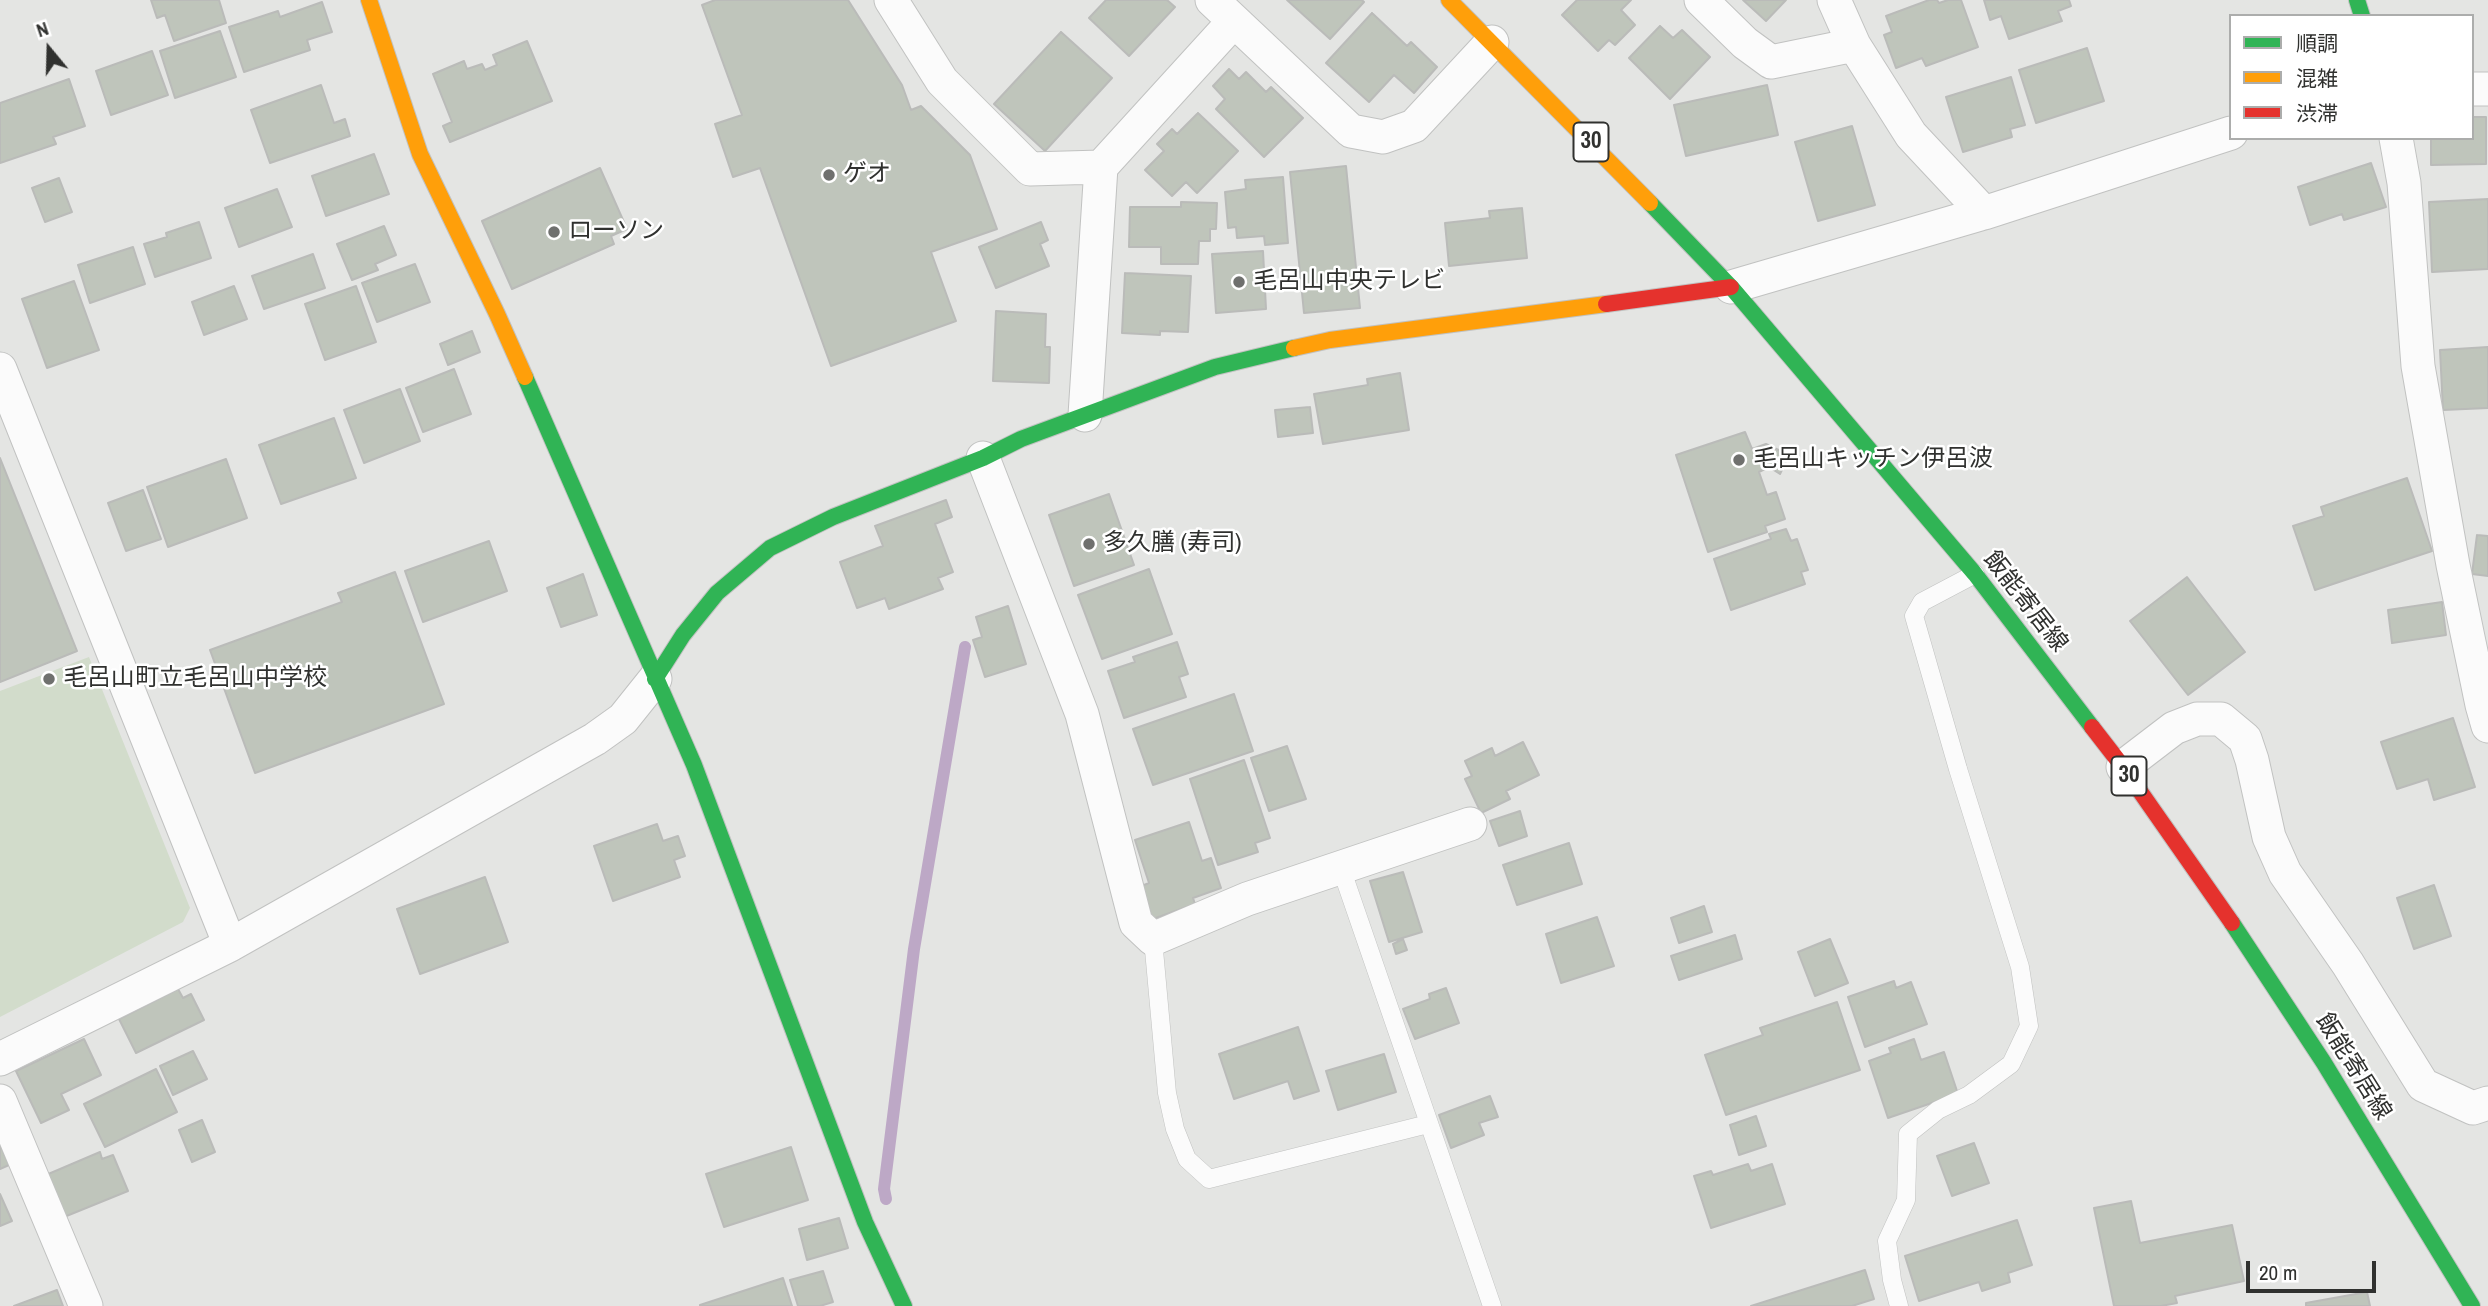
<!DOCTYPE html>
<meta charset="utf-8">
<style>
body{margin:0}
#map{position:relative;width:2488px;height:1306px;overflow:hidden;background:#e4e5e3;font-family:"Archivo Narrow","Noto Sans JP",sans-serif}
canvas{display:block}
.legend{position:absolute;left:2229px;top:14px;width:245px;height:126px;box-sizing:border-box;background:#fff;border:2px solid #acadac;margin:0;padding:9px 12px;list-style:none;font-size:21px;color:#30312f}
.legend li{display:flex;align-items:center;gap:14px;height:35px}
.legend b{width:35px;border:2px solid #acadac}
.north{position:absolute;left:14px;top:14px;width:70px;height:70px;-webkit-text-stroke:5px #fff;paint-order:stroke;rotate:341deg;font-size:19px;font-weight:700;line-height:28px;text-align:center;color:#30312f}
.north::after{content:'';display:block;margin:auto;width:24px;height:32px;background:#30312f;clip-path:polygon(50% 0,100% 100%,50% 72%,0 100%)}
.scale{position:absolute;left:2246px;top:1261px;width:130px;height:32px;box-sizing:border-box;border:4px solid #30312f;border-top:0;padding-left:9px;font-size:21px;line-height:24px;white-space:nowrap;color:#30312f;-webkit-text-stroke:5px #fff;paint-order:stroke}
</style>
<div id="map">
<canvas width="2488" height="1306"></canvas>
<ul class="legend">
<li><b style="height:9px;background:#30b455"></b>順調</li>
<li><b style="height:9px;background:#ff9f0a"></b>混雑</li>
<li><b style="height:9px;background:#e5322d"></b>渋滞</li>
</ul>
<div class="north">N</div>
<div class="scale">20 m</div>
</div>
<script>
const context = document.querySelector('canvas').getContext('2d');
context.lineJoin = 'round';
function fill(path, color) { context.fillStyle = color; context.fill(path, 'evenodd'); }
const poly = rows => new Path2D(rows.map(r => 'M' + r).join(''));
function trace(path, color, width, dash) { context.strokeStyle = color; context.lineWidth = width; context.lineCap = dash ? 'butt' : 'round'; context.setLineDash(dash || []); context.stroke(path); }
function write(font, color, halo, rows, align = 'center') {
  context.font = font + ' "Archivo Narrow","Noto Sans JP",sans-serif'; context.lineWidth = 5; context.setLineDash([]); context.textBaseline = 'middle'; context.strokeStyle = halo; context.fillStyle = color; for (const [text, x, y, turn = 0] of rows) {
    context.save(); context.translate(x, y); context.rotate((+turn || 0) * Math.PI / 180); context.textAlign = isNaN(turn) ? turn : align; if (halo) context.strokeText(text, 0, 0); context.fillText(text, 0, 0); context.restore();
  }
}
const green = poly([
 [89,657,190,908,183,922,0,1017,0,691]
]);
const stream = poly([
 [886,1199,884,1189,914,949,965,647]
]);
const building = poly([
 [151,0,219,0,226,23,174,41,165,15,157,18,151,0],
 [715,0,848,0,902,85,911,110,921,106,970,155,997,229,931,252,956,321,831,366,760,168,733,177,715,124,742,115,702,5,715,0],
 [1106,0,1167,0,1175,7,1129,56,1089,18,1106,0],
 [1287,0,1362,0,1364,2,1330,39,1287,0],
 [1577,0,1631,0,1621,10,1635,25,1615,45,1609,40,1598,51,1562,15,1577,0],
 [1743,0,1786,0,1766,21,1743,0],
 [1929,0,1937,0,1939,3,1948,0,1961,0,1978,47,1926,66,1922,58,1896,68,1884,35,1892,32,1886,16,1929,0],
 [1984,0,2069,0,2071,6,2058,11,2062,21,2009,39,2001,16,1990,20,1984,0],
 [322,2,332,32,307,40,310,50,244,72,229,27,278,11,280,17,322,2],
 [1372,13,1407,46,1411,42,1437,67,1414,93,1394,75,1369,102,1326,63,1372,13],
 [1660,26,1673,38,1682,30,1710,57,1670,99,1629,58,1660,26],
 [220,31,236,77,175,98,160,51,220,31],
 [1061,32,1112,78,1045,151,994,104,1061,32],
 [527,41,552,101,450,142,443,126,452,122,433,74,464,61,467,69,482,64,485,70,497,65,493,55,527,41],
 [2087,48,2104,101,2036,123,2019,70,2087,48],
 [152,51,168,95,111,115,96,71,152,51],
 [1229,69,1239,79,1246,72,1266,92,1271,87,1303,118,1264,157,1216,109,1225,99,1213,86,1229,69],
 [2011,77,2025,125,2010,129,2012,137,1963,152,1946,97,2011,77],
 [69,79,85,126,53,137,56,144,0,163,0,103,69,79],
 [321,85,334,123,345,119,350,136,270,163,251,110,321,85],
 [1767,85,1778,135,1686,156,1674,105,1767,85],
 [1198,113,1238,151,1197,193,1186,182,1172,196,1145,170,1164,151,1157,144,1172,129,1177,134,1198,113],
 [2472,117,2486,117,2486,164,2431,165,2431,138,2472,138,2472,117],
 [1852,126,1875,205,1818,221,1795,142,1852,126],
 [374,154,389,194,326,216,312,176,374,154],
 [2371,163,2386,207,2344,220,2342,214,2310,225,2298,187,2371,163],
 [1346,166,1360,308,1304,313,1290,172,1346,166],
 [600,168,627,229,611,236,614,244,512,289,482,221,600,168],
 [1283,177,1288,243,1265,245,1264,236,1237,238,1236,227,1228,228,1225,192,1246,189,1245,180,1283,177],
 [59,178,72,212,45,222,32,188,59,178],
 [277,189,292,227,239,247,225,208,277,189],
 [2488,199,2488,269,2432,272,2429,202,2488,199],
 [1181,202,1217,203,1216,229,1210,229,1210,241,1199,241,1198,264,1161,264,1161,247,1129,247,1130,207,1181,207,1181,202],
 [1522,208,1527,258,1449,266,1445,223,1490,218,1489,211,1522,208],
 [199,222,211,258,155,277,144,244,167,237,166,233,199,222],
 [1041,222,1048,240,1040,244,1049,266,996,288,979,247,1041,222],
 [384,226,396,255,375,264,378,270,352,280,337,244,384,226],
 [133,247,145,284,90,303,78,265,133,247],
 [1263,251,1266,309,1216,313,1212,254,1263,251],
 [313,254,325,288,264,309,252,276,313,254],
 [415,264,430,302,377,322,362,283,415,264],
 [1125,273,1191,276,1188,332,1160,331,1160,335,1122,333,1125,273],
 [74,281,99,350,47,368,22,299,74,281],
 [234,286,247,319,204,335,192,302,234,286],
 [356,286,376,342,325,360,305,304,356,286],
 [996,311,1046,314,1045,347,1050,347,1049,383,993,381,996,311],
 [472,331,480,352,448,365,440,344,472,331],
 [2488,347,2488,408,2443,410,2440,350,2488,347],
 [454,369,471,414,423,432,406,388,454,369],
 [1400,373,1409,430,1323,444,1314,394,1368,385,1367,379,1400,373],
 [400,389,420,441,364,463,344,410,400,389],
 [1310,407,1313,433,1278,437,1275,410,1310,407],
 [334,418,356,478,281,504,259,445,334,418],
 [1745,432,1752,449,1766,444,1789,455,1780,474,1769,467,1759,472,1767,495,1776,492,1785,519,1765,526,1767,532,1708,552,1676,455,1745,432],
 [0,458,77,651,0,682,0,458],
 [226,459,247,518,168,547,147,487,226,459],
 [2407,478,2432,551,2315,590,2293,526,2324,516,2321,507,2407,478],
 [143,490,161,539,126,551,108,503,143,490],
 [1109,494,1134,565,1074,586,1049,515,1109,494],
 [946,500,952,517,935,524,953,572,938,578,943,589,889,609,885,598,857,608,840,562,883,546,875,526,946,500],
 [1786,529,1791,541,1797,539,1808,570,1801,572,1805,584,1731,610,1714,559,1771,539,1769,534,1786,529],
 [2477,535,2488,536,2488,576,2472,574,2477,535],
 [489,541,507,591,423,622,405,571,489,541],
 [1149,569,1172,634,1102,659,1078,595,1149,569],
 [395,572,444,704,255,773,210,650,342,602,338,593,395,572],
 [583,574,597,615,561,627,547,588,583,574],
 [2187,577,2245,652,2188,695,2130,621,2187,577],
 [2442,602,2446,635,2392,643,2388,610,2442,602],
 [1008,606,1026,664,985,677,973,640,982,637,976,617,1008,606],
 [1177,642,1188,674,1179,677,1186,697,1124,718,1108,671,1135,662,1133,657,1177,642],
 [1234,694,1253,751,1153,785,1133,729,1234,694],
 [2453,718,2475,787,2434,800,2428,779,2397,789,2381,742,2453,718],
 [1523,742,1539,775,1506,791,1510,799,1481,813,1465,779,1472,776,1465,761,1492,748,1495,756,1523,742],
 [1287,746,1306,799,1269,811,1251,758,1287,746],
 [1244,760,1270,838,1255,843,1258,852,1218,865,1190,779,1244,760],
 [1520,811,1527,836,1499,846,1490,821,1520,811],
 [1189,822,1202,861,1211,858,1221,888,1193,898,1195,904,1150,920,1139,887,1149,883,1135,840,1189,822],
 [657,824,663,841,678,836,685,856,674,860,680,877,613,901,594,846,657,824],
 [1569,843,1582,884,1517,905,1503,865,1569,843],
 [1403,872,1422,932,1389,942,1370,881,1403,872],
 [485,877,508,942,420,974,397,909,485,877],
 [2434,885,2451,936,2414,949,2397,898,2434,885],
 [1704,906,1712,932,1679,943,1671,918,1704,906],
 [1597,917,1614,966,1561,983,1546,934,1597,917],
 [1735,935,1742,959,1679,980,1671,956,1735,935],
 [1403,939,1407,950,1396,954,1393,944,1403,939],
 [1830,939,1848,983,1815,996,1798,952,1830,939],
 [1894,981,1896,988,1911,982,1927,1024,1865,1047,1848,997,1894,981],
 [1446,988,1459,1023,1415,1039,1403,1009,1430,999,1429,994,1446,988],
 [178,989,183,998,191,994,204,1020,136,1053,119,1019,178,989],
 [1837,1002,1860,1070,1726,1115,1705,1055,1763,1035,1760,1028,1837,1002],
 [1298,1027,1319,1091,1294,1099,1288,1081,1234,1099,1219,1054,1298,1027],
 [84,1039,101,1075,61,1094,69,1110,41,1123,16,1071,84,1039],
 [1914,1039,1921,1060,1944,1052,1958,1094,1888,1118,1869,1061,1891,1053,1889,1048,1914,1039],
 [193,1051,207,1079,173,1095,160,1066,193,1051],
 [1384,1054,1396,1092,1338,1110,1326,1071,1384,1054],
 [156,1069,177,1112,105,1147,84,1104,156,1069],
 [1490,1096,1498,1117,1479,1123,1484,1135,1451,1148,1439,1115,1490,1096],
 [1756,1116,1766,1146,1739,1155,1730,1125,1756,1116],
 [202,1120,215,1152,192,1162,179,1130,202,1120],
 [1974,1143,1989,1183,1952,1196,1937,1156,1974,1143],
 [0,1144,9,1165,0,1169,0,1144],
 [791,1147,808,1200,724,1227,706,1174,791,1147],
 [100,1152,102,1159,113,1155,128,1191,64,1217,46,1175,100,1152],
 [1748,1164,1751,1171,1772,1164,1785,1204,1711,1228,1694,1176,1711,1171,1713,1175,1748,1164],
 [0,1194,12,1221,0,1226,0,1194],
 [2131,1201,2140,1243,2232,1225,2244,1281,2175,1296,2177,1303,2161,1306,2114,1306,2094,1208,2131,1201],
 [839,1218,848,1248,807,1260,799,1229,839,1218],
 [2017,1220,2032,1265,2008,1273,2010,1282,1982,1291,1979,1282,1919,1301,1905,1256,2017,1220],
 [1865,1270,1874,1299,1852,1306,1751,1306,1865,1270],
 [823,1271,833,1302,820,1306,798,1306,790,1280,823,1271],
 [783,1278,792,1306,700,1306,700,1305,783,1278],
 [57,1290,63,1306,14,1306,57,1290],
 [2367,1292,2370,1306,2306,1306,2306,1303,2367,1292]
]);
const lane = poly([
 [1341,868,1492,1306],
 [1153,939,1167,1093,1175,1129,1187,1159,1209,1179,1428,1124],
 [1899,1306,1892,1280,1887,1241,1906,1200,1908,1134,1938,1110,1969,1095,2011,1064,2029,1026,2020,967,1958,769,1914,616,1922,602,1975,574]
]);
const street = poly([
 [891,0,942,81,1030,169,1101,167],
 [1212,0,1351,131,1383,137,1414,126,1492,42],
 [1701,0,1745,43,1771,62,1854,45],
 [1834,0,1854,45,1911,135,1984,213],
 [2472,89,2488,89],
 [2396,138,2404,183,2418,366,2453,565,2482,705,2488,726],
 [1731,287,1984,213,2231,133],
 [0,369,230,945],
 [1085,415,1101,167,1234,21],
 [983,458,1082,714,1136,923,1153,939,1247,899,1470,824],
 [2123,767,2174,728,2197,719,2221,719,2245,739,2252,760,2269,837,2285,873,2348,964,2423,1085,2473,1108,2488,1103],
 [0,1059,230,945,595,739,623,719,655,679],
 [0,1101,86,1306]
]);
const fast = poly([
 [2357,0,2362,16],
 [1650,203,1731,287,1975,574,2092,727],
 [525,377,694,765,865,1222,904,1306],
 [655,679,683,635,717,593,770,548,833,517,983,458,1021,439,1215,367,1294,348],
 [2232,923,2324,1063,2472,1306]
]);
const slow = poly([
 [369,0,420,154,497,314,525,377],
 [1449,0,1650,203],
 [1294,348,1330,340,1606,304]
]);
const jam = poly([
 [1606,304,1731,287],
 [2092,727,2123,767,2232,923]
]);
const markers = [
 [829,175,7,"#6f706e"],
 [554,232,7,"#6f706e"],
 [1239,282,7,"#6f706e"],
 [1739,460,7,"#6f706e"],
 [1089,544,7,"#6f706e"],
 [49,679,7,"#6f706e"]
];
const shields = [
 [1591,142,35],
 [2129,776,35]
];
const shieldNames = [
 ["30",1591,142],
 ["30",2129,776]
];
const poiNames = [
 ["ゲオ",843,175],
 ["ローソン",568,232],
 ["毛呂山中央テレビ",1253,282],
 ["毛呂山キッチン伊呂波",1753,460],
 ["多久膳 (寿司)",1103,544],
 ["毛呂山町立毛呂山中学校",63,679]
];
const streetNames = [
 ["飯能寄居線",2025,602,52],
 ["飯能寄居線",2353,1067,58]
];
fill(green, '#d2dccb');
trace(stream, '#bda8c6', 12);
fill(building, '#bfc5bb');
trace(building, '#babbb9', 2);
trace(lane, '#c1c2c1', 19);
trace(street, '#c1c2c1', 35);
trace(fast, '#c1c2c1', 18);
trace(slow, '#c1c2c1', 18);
trace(jam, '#c1c2c1', 18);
trace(lane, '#fbfbfb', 18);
trace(street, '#fbfbfb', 33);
trace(fast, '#30b455', 16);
trace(slow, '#ff9f0a', 16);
trace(jam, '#e5322d', 16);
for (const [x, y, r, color] of markers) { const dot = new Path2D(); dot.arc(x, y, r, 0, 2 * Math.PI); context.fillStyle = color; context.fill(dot); trace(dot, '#fff', 2.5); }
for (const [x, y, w] of shields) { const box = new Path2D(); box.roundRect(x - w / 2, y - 19.5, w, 39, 5); context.fillStyle = '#fff'; context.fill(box); trace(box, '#30312f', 2); }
write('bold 23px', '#30312f', null, shieldNames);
write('24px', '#30312f', '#fff', poiNames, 'left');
write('24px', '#30312f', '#fff', streetNames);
</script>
